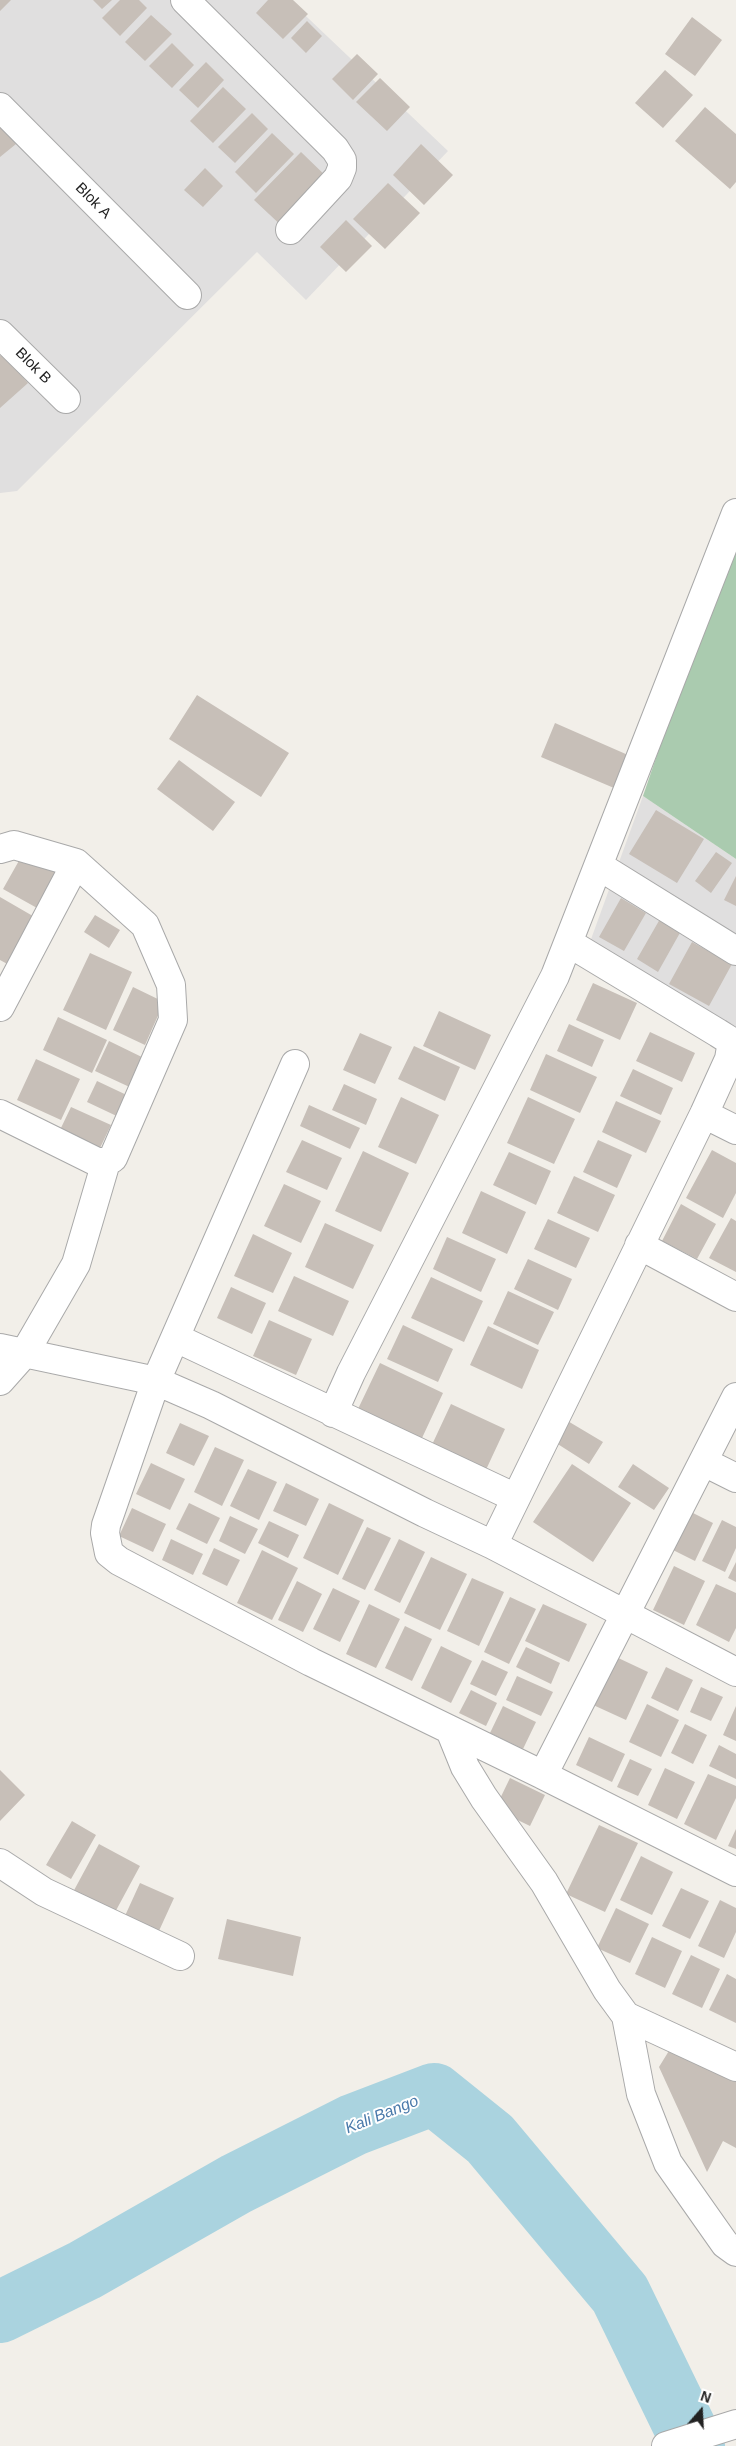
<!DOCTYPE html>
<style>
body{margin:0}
#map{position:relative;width:736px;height:2446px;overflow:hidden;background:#f2efe9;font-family:Helvetica,sans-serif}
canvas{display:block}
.north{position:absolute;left:676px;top:2386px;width:50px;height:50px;-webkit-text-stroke:4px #fff;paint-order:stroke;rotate:19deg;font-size:14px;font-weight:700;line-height:20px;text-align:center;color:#222}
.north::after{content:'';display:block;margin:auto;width:18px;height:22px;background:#222;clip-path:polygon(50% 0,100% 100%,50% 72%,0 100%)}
</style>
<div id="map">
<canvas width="736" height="2446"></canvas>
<div class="north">N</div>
</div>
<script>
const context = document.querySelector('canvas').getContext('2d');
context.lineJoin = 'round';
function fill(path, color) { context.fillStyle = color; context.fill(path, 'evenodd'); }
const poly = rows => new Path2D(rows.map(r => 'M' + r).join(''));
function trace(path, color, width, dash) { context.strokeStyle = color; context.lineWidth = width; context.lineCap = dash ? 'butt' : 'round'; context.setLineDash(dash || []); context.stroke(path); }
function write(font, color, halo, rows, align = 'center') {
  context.font = font + ' Helvetica,sans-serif'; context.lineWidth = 4; context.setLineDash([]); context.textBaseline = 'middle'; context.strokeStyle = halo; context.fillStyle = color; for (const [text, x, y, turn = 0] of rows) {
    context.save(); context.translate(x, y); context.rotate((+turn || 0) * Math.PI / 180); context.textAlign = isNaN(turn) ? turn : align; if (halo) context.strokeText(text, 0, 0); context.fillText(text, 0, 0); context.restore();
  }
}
const residential = poly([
 [0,0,289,0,448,151,306,300,257,252,17,491,0,493],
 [643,796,736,859,736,1041,590,942]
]);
const cemetery = poly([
 [736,542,736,859,643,796,684,676]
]);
const river = poly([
 [0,2312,85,2270,236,2184,353,2125,434,2094,490,2139,620,2294,694,2446]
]);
const building = poly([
 [0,0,11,0,0,11],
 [93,0,112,0,102,9],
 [120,0,139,0,147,8,120,36,102,18],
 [268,0,293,0,308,14,283,39,256,13],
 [151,15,172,34,145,61,125,42],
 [692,17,722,40,695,76,665,54],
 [307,21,322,36,306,53,291,38],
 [172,43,194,65,172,88,149,66],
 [357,54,378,74,353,100,332,79],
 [206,62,224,80,198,108,179,90],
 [665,70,693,95,663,128,635,103],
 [380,78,410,107,387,131,356,102],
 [223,87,246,109,213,143,190,121],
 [705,107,736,134,736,182,730,189,675,141],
 [252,113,268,129,235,163,218,147],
 [0,125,16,144,0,157],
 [272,133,294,154,256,193,235,172],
 [421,144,453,175,424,205,393,175],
 [301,152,331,181,285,229,254,200],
 [205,168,223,186,203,207,184,190],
 [388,183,420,213,385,249,353,219],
 [346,220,372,246,346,272,320,247],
 [2,354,28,383,0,408,0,356],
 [197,695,289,753,261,797,169,739],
 [555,723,628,755,614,788,541,757],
 [179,760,235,802,213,831,157,789],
 [656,810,704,839,677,883,629,854],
 [25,850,60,869,37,908,3,889],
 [716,852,732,863,711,893,695,881],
 [736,876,736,906,724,900],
 [0,897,38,919,11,966,0,960],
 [621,898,646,913,624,951,599,937],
 [95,915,120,930,109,948,84,932],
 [660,919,681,931,658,972,637,959],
 [692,942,732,964,709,1006,669,984],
 [90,953,132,972,106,1030,63,1010],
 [593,983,637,1003,620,1040,576,1020],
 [133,987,164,1002,145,1045,113,1030],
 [439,1011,491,1035,475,1070,423,1046],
 [58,1017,107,1040,92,1073,43,1050],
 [569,1024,604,1040,592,1067,557,1051],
 [650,1032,695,1053,682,1082,636,1061],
 [360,1033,392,1047,375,1084,343,1070],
 [109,1041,150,1061,136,1090,95,1071],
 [414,1046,460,1067,445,1101,398,1079],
 [546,1054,597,1077,580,1113,530,1090],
 [36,1059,80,1079,61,1120,17,1100],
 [633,1069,673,1088,661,1115,620,1096],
 [97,1081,133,1098,123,1119,87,1102],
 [344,1084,377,1099,366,1125,332,1110],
 [401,1097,439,1115,416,1164,378,1147],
 [528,1097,575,1119,554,1164,507,1143],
 [616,1101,661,1121,646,1153,602,1132],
 [309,1105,360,1128,350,1149,300,1126],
 [71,1107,111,1125,100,1148,60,1130],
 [302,1140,342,1158,327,1190,286,1172],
 [598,1140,632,1155,617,1188,583,1172],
 [712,1150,736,1163,736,1193,723,1218,686,1198],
 [363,1151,409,1173,381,1232,335,1211],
 [509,1152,551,1171,536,1205,493,1185],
 [574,1176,615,1195,598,1232,557,1213],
 [284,1184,321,1201,301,1243,264,1226],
 [481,1191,526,1212,507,1254,462,1233],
 [681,1204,716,1224,697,1259,662,1241],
 [731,1218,736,1221,736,1272,709,1258],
 [548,1219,590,1238,576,1268,534,1249],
 [325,1223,374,1245,353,1289,305,1267],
 [253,1234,292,1253,273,1293,234,1276],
 [447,1237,496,1259,481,1292,433,1269],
 [528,1259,572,1279,558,1310,514,1289],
 [294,1276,349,1301,333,1336,278,1311],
 [431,1277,483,1301,464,1342,411,1318],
 [231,1287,266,1303,252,1334,217,1318],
 [508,1291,554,1312,538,1345,493,1324],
 [269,1320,312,1339,296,1375,253,1356],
 [403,1325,453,1349,438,1382,387,1359],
 [488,1326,539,1350,522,1389,470,1365],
 [380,1363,443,1393,422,1438,358,1409],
 [451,1404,505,1429,484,1474,430,1449],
 [566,1420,603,1442,589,1464,553,1441],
 [180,1423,209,1436,194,1466,166,1453],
 [215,1447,244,1460,222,1506,194,1492],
 [151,1463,185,1479,170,1510,136,1494],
 [572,1464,631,1503,593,1562,533,1522],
 [633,1464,669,1488,654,1510,618,1487],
 [248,1469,277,1482,259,1520,230,1506],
 [286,1483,319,1499,306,1526,273,1511],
 [189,1503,220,1518,207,1544,176,1529],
 [329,1503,364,1520,338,1575,303,1558],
 [132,1508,166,1524,153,1552,119,1536],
 [689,1511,713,1523,695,1561,671,1549],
 [230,1516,258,1529,245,1554,219,1541],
 [722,1520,736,1527,736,1548,725,1572,702,1561],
 [269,1521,299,1535,288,1558,258,1543],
 [367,1527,391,1538,365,1590,342,1579],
 [171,1539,203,1554,193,1575,162,1560],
 [399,1539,425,1552,400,1603,374,1590],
 [214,1548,240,1560,227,1586,202,1574],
 [262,1550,298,1568,272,1620,237,1603],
 [431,1557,467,1574,440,1630,404,1613],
 [736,1562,736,1582,728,1578],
 [674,1566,705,1581,684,1625,653,1610],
 [472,1578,504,1592,479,1646,447,1631],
 [297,1581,322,1594,303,1632,278,1620],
 [716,1584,736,1593,736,1628,729,1642,696,1625],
 [333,1588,360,1601,340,1642,313,1629],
 [510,1597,536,1609,509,1664,484,1652],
 [369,1604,400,1619,376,1668,346,1654],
 [543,1604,587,1624,569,1662,525,1641],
 [405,1626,432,1639,412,1681,385,1668],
 [441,1646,472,1661,451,1703,421,1688],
 [526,1647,560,1663,551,1684,516,1667],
 [614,1656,648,1672,626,1720,591,1704],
 [482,1660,508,1672,496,1696,470,1684],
 [666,1667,693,1680,678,1711,651,1698],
 [517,1676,553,1692,541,1716,506,1700],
 [701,1687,723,1697,711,1721,690,1712],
 [471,1690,497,1703,486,1726,459,1713],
 [647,1704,679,1720,661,1757,629,1742],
 [503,1706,536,1722,523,1749,490,1733],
 [736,1706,736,1741,723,1735],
 [685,1724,707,1735,693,1764,671,1753],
 [589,1737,625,1754,612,1782,576,1765],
 [719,1745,736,1754,736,1779,709,1766],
 [630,1759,652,1769,638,1796,617,1787],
 [665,1768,695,1782,677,1819,648,1805],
 [0,1770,25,1795,0,1821],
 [708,1774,736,1786,736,1798,716,1840,684,1824],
 [510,1778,545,1795,530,1826,495,1809],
 [72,1821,96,1835,71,1879,46,1865],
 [599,1825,638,1843,605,1912,566,1894],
 [736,1829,736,1849,728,1846],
 [99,1844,140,1866,113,1916,72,1894],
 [641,1856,673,1872,652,1915,620,1900],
 [140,1883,174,1898,158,1933,124,1918],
 [681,1888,709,1901,690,1939,662,1926],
 [720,1900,736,1908,736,1932,724,1958,698,1946],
 [616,1908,649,1924,630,1963,597,1948],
 [227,1919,301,1937,293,1976,218,1959],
 [652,1937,682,1951,665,1988,635,1974],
 [691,1955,720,1969,702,2008,672,1994],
 [727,1974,736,1979,736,2023,709,2010],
 [675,2041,736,2072,736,2148,723,2141,707,2172,659,2067]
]);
const street = poly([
 [185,0,335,149,342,160,342,168,338,178,290,230],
 [0,107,187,295],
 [0,334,66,399],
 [0,849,14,845,76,863,145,925,171,985,173,1020,113,1158,106,1162,97,1162,0,1114],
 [599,866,736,951],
 [0,1007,76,863],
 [295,1064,156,1381,106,1525,105,1533,109,1553,119,1561,311,1662,543,1775],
 [704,1114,736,1130],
 [639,1245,736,1297],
 [176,1338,516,1498],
 [0,1348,156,1381,211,1405,425,1513,493,1545,736,1672],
 [0,1381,24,1354,76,1264,106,1162],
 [736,1397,543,1775,736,1872],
 [333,1413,351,1373,555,976,736,513],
 [704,1462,736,1478],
 [493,1545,704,1114,729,1059,731,1047,729,1040,718,1033,569,943],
 [450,1730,465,1767,484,1798,544,1882,607,1990,626,2016,736,2067],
 [0,1863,44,1892,180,1956],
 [626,2016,641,2094,668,2163,725,2244,736,2252],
 [666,2446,736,2424]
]);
const streetNames = [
 ["Blok A",93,201,45],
 ["Blok B",33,366,45]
];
const waterNames = [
 ["Kali Bango",382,2115,-22]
];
fill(residential, '#e0dfdf');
fill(cemetery, '#aacbaf');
trace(river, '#aad3df', 62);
fill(building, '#c7bfb8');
trace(street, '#a9a9a9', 30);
trace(street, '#fff', 28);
write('15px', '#222', '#fff', streetNames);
write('italic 16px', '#4a7aab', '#fff', waterNames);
</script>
